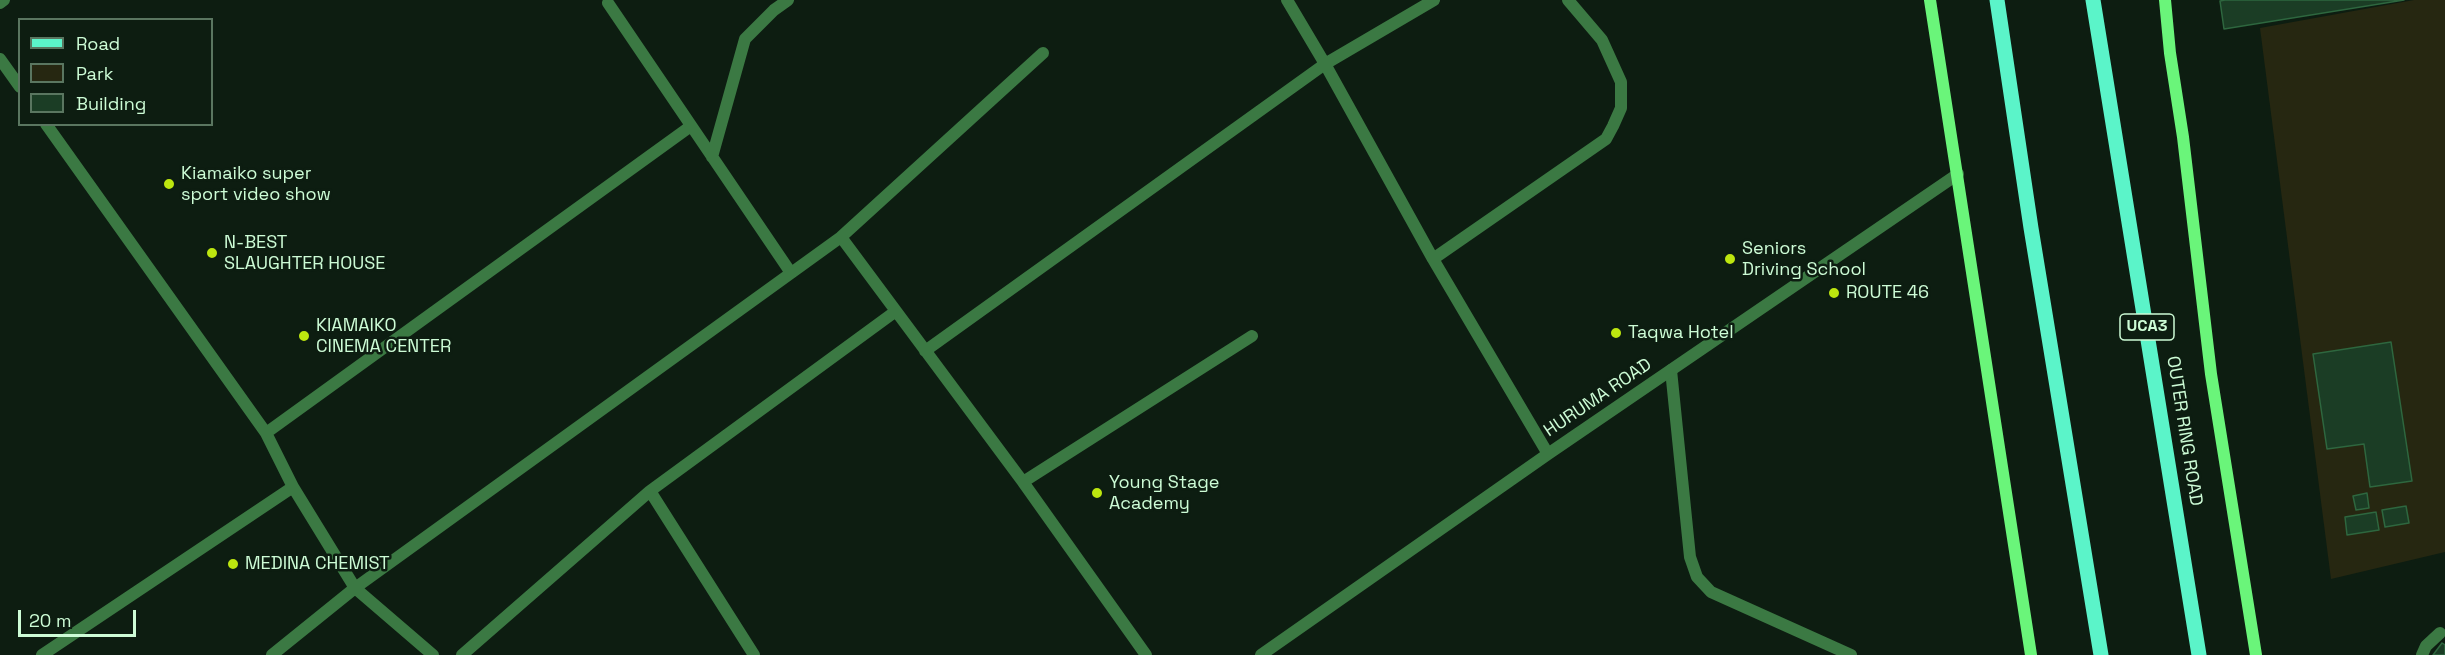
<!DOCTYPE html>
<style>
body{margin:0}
#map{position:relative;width:2445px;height:655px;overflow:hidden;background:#0d1d11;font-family:"Space Grotesk",sans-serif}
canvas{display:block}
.legend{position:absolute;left:18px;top:18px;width:195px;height:108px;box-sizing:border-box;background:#0d1d11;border:2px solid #5a7660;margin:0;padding:8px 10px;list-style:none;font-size:18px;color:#cdfcd6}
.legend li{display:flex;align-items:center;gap:12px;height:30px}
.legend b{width:30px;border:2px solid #5a7660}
.scale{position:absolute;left:18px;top:610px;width:118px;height:27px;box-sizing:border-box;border:3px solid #cdfcd6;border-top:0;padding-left:8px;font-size:18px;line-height:21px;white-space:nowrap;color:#cdfcd6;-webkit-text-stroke:4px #0d1d11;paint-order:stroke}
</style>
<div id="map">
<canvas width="2445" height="655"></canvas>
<ul class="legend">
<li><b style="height:8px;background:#5bf4c9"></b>Road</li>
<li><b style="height:16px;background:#262711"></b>Park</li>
<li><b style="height:16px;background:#1b3d25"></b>Building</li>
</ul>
<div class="scale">20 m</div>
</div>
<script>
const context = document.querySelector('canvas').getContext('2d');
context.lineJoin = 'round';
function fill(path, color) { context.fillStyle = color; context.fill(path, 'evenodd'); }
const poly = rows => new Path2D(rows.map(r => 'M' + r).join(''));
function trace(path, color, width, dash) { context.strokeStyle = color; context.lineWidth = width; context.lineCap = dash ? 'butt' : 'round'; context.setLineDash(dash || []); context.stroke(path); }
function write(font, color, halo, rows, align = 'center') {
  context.font = font + ' "Space Grotesk",sans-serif'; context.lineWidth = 5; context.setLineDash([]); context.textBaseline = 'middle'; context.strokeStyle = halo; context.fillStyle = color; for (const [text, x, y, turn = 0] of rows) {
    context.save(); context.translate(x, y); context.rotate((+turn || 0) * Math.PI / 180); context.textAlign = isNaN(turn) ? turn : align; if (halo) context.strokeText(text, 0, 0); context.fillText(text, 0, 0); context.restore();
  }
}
const green = poly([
 [2414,0,2445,0,2445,552,2331,579,2260,28]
]);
const building = poly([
 [2225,0,2404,0,2224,29,2220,1,2225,0],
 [2391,342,2412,481,2370,487,2364,444,2327,449,2313,354,2391,342],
 [2367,493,2369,508,2356,510,2353,496,2367,493],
 [2406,506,2409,523,2385,527,2382,510,2406,506],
 [2376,512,2379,530,2347,535,2345,517,2376,512],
 [2442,643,2445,645,2445,655,2433,655,2442,643]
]);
const lane = poly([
 [1671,370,1690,557,1697,577,1711,592,1851,655],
 [2422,655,2426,646,2440,633]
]);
const street = poly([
 [1287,0,1325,64,1433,259,1548,454],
 [0,3,4,0],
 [608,3,791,273],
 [0,59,20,87],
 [712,157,745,39,774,10,788,0],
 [841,237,1043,53],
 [1433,259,1606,139,1613,126,1621,108,1621,82,1602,40,1568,0],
 [925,351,1325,64,1434,0],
 [266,433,691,126],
 [1023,482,1146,655],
 [293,487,355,588,433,655],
 [650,491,754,655],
 [42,655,293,487,266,433,46,124],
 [272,655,355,588,841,237,1023,482,1252,336],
 [462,655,650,491,896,311],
 [1261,655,1548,454,1958,174]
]);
const secondary = poly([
 [1930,0,2031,655],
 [2165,0,2170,53,2183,137,2211,374,2256,655]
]);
const primary = poly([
 [1997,0,2031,228,2101,655],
 [2093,0,2199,655]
]);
const markers = [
 [169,184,6,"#bde60f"],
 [212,253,6,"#bde60f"],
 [1730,259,6,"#bde60f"],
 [1834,293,6,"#bde60f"],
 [1616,333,6,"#bde60f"],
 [304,336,6,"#bde60f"],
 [1097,493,6,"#bde60f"],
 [233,564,6,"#bde60f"]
];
const shields = [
 [2147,327,54]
];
const shieldNames = [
 ["UCA3",2147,327]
];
const poiNames = [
 ["Kiamaiko super",181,174],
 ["sport video show",181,195],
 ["N-BEST",224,243],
 ["SLAUGHTER HOUSE",224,264],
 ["Seniors",1742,249],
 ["Driving School",1742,270],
 ["ROUTE 46",1846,293],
 ["KIAMAIKO",316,326],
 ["CINEMA CENTER",316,347],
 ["Taqwa Hotel",1628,333],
 ["Young Stage",1109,483],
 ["Academy",1109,504],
 ["MEDINA CHEMIST",245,564]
];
const streetNames = [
 ["HURUMA ROAD",1598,398,-34],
 ["OUTER RING ROAD",2184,431,81]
];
fill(green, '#262711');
fill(building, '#1b3d25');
trace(building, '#2e673f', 1.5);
trace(lane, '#3b7943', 12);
trace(street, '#3b7943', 12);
trace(secondary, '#6af57a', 12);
trace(primary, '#5bf4c9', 15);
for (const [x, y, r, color] of markers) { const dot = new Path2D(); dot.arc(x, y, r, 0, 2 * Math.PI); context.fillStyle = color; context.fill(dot); trace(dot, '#0d1d11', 2); }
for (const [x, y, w] of shields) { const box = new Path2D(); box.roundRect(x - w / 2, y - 13, w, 26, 4.5); context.fillStyle = '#0d1d11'; context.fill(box); trace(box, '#cdfcd6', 1.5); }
write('bold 16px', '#cdfcd6', null, shieldNames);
write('18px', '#cdfcd6', '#0d1d11', poiNames, 'left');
write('18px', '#cdfcd6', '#0d1d11', streetNames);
</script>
